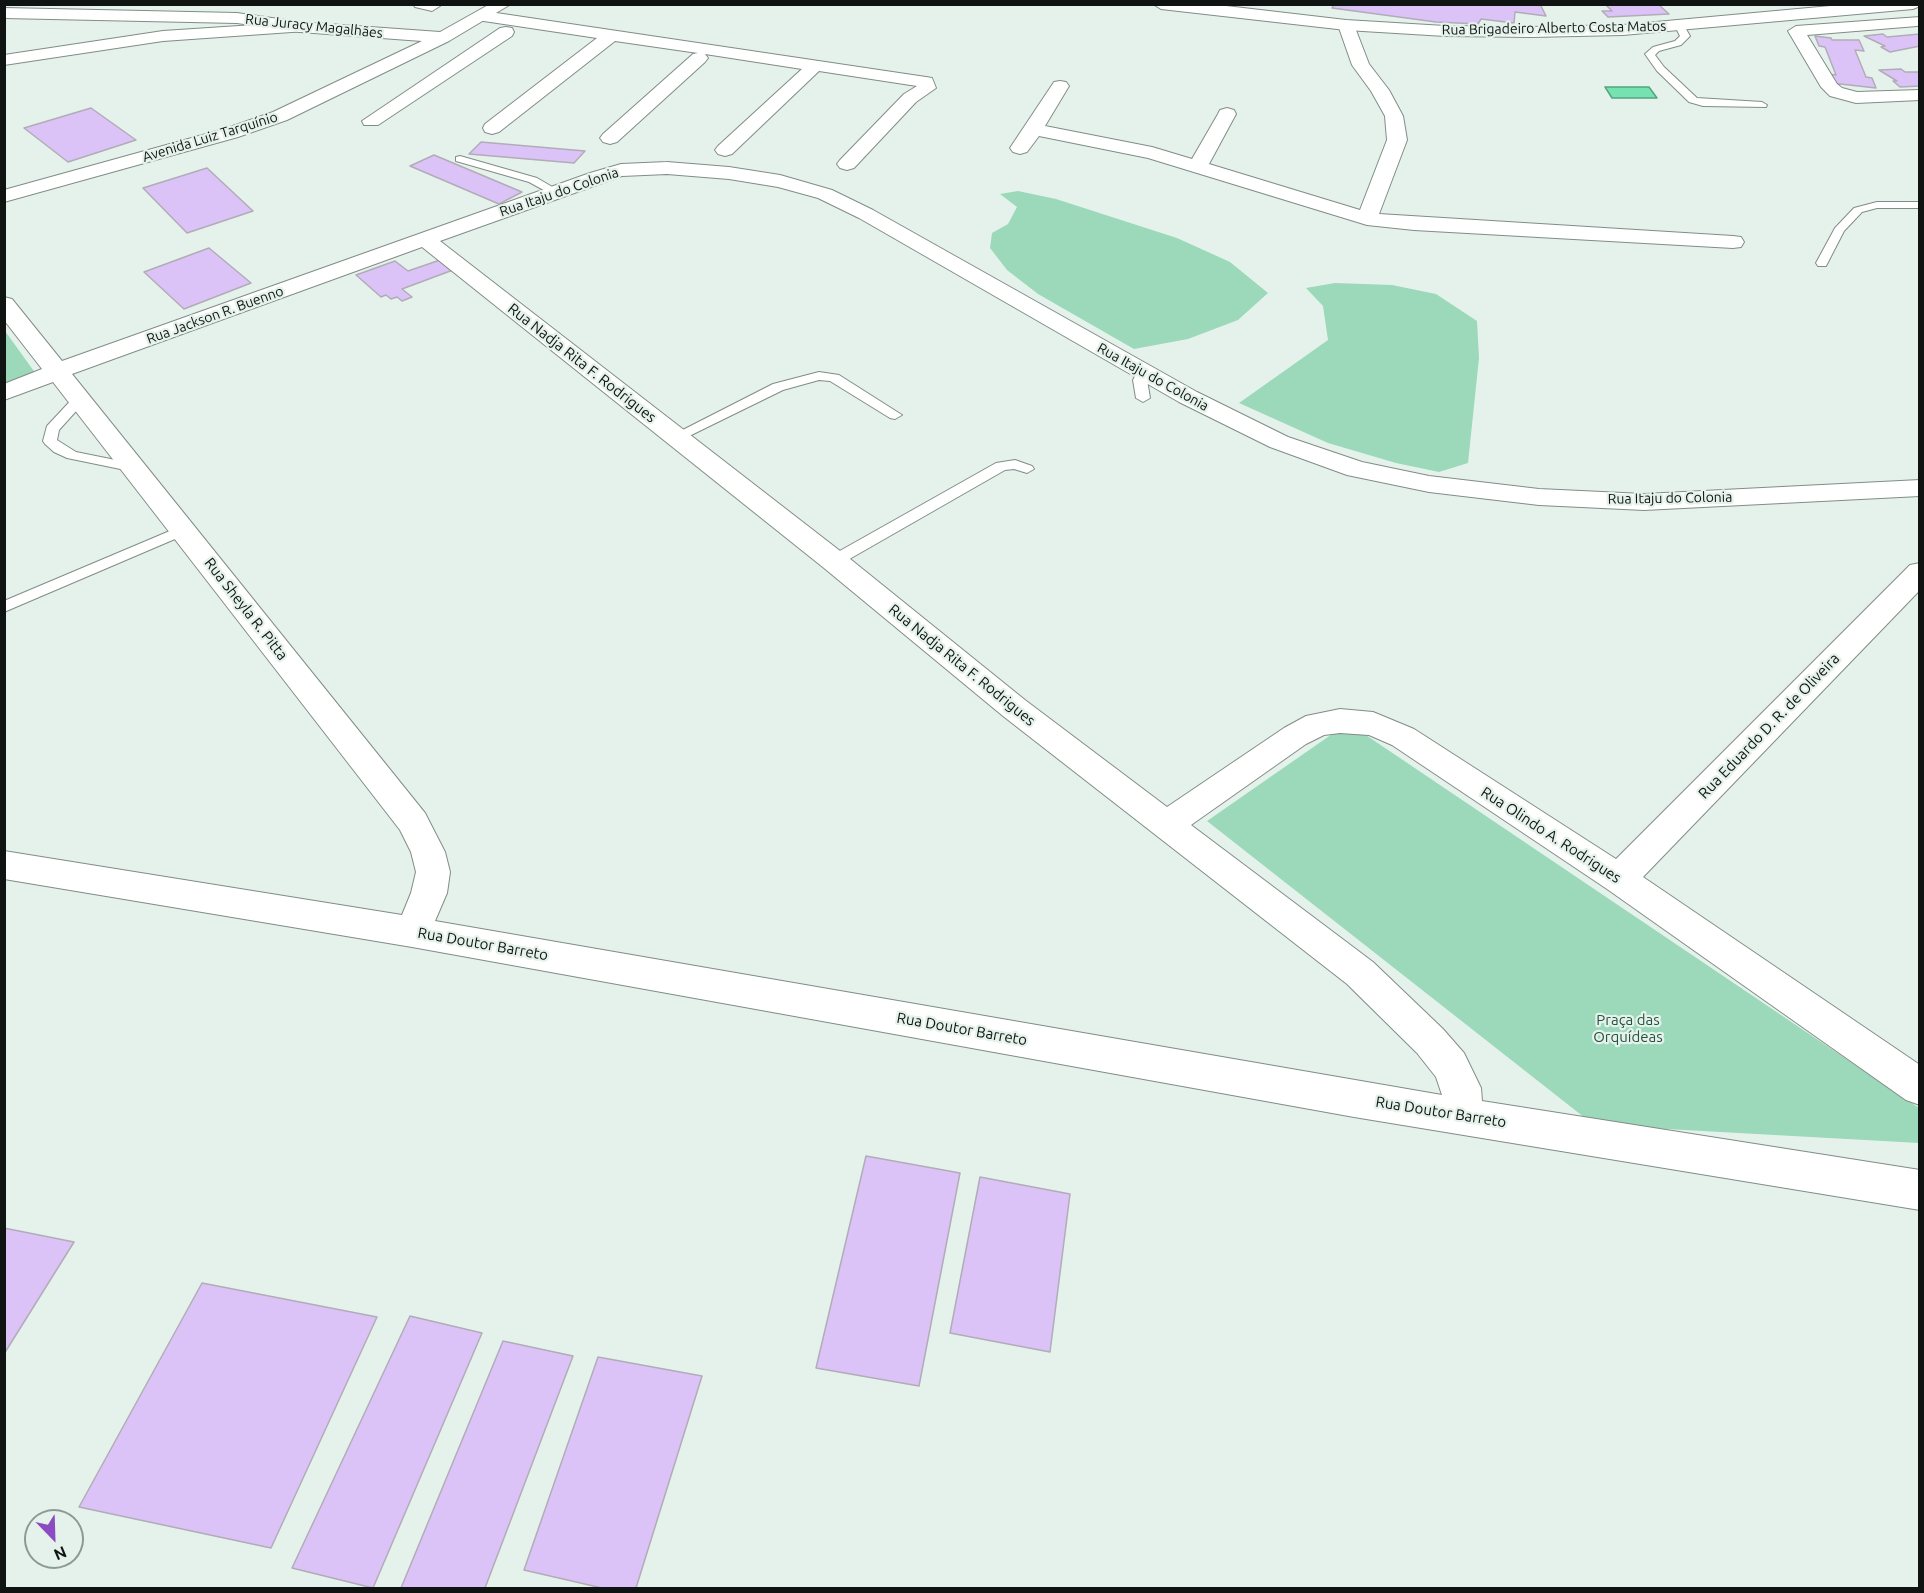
<!DOCTYPE html>
<meta charset="utf-8">
<style>
body{margin:0}
#map{position:relative;width:1924px;height:1593px;overflow:hidden;background:#e5f2eb;font-family:Ubuntu,sans-serif}
canvas{display:block}
.frame{position:absolute;inset:0;border:6px solid #0f1311;pointer-events:none}
.north{position:absolute;left:24px;top:1509px;width:60px;height:60px;box-sizing:border-box;background:#e5f2eb;border:2px solid #8f9994;border-radius:50%;rotate:157deg;font-size:16px;font-weight:700;line-height:24px;text-align:center;color:#0f1311}
.north::after{content:'';display:block;margin:auto;width:21px;height:27px;background:#8b4cc1;clip-path:polygon(50% 0,100% 100%,50% 72%,0 100%)}
</style>
<div id="map">
<canvas width="1924" height="1593"></canvas>
<div class="frame"></div>
<div class="north">N</div>
</div>
<script>
const context = document.querySelector('canvas').getContext('2d');
context.lineJoin = 'round';
function fill(path, color) { context.fillStyle = color; context.fill(path, 'evenodd'); }
const poly = rows => new Path2D(rows.map(r => 'M' + r).join(''));
function trace(path, color, width, dash) { context.strokeStyle = color; context.lineWidth = width; context.lineCap = dash ? 'butt' : 'round'; context.setLineDash(dash || []); context.stroke(path); }
function write(font, color, halo, rows, align = 'center') {
  context.font = font + ' Ubuntu,sans-serif'; context.lineWidth = 4.5; context.setLineDash([]); context.textBaseline = 'middle'; context.strokeStyle = halo; context.fillStyle = color; for (const [text, x, y, turn = 0] of rows) {
    context.save(); context.translate(x, y); context.rotate((+turn || 0) * Math.PI / 180); context.textAlign = isNaN(turn) ? turn : align; if (halo) context.strokeText(text, 0, 0); context.fillText(text, 0, 0); context.restore();
  }
}
const green = poly([
 [1018,191,1056,199,1177,238,1230,262,1268,293,1238,320,1188,339,1134,349,1038,294,1007,270,990,248,992,233,1008,224,1017,207,1000,194],
 [1335,283,1392,285,1436,294,1477,321,1479,358,1468,463,1439,472,1396,463,1328,443,1239,403,1328,340,1323,306,1306,288],
 [5,331,36,374,5,384],
 [1348,723,1919,1108,1919,1143,1594,1125,1207,821]
]);
const water = poly([
 [1605,87,1649,87,1657,98,1612,98,1605,87]
]);
const building = poly([
 [1334,4,1540,4,1546,16,1515,12,1514,23,1481,19,1478,24,1436,22,1332,8,1334,4],
 [1605,4,1658,4,1669,14,1608,17,1602,11,1612,11,1605,4],
 [1883,34,1887,37,1920,34,1920,46,1890,52,1881,47,1885,46,1864,36,1883,34],
 [1815,36,1831,38,1832,40,1859,40,1864,51,1855,50,1866,77,1872,78,1876,88,1831,83,1828,74,1836,75,1825,47,1819,46,1815,36],
 [1901,69,1905,72,1920,72,1920,86,1900,87,1893,81,1897,81,1879,70,1901,69],
 [91,108,136,140,68,162,24,128,91,108],
 [481,142,585,151,574,163,469,154,481,142],
 [434,155,522,192,499,204,410,166,434,155],
 [207,168,253,211,187,233,143,188,207,168],
 [209,248,251,283,184,309,144,272,209,248],
 [440,260,453,270,402,289,412,297,402,301,397,297,391,299,386,295,381,297,356,275,395,261,408,271,440,260],
 [866,1156,960,1173,919,1386,816,1368,866,1156],
 [980,1177,1070,1194,1050,1352,950,1333,980,1177],
 [4,1228,74,1242,4,1354,4,1228],
 [202,1283,377,1317,271,1548,79,1507,202,1283],
 [410,1316,482,1333,373,1588,292,1568,410,1316],
 [503,1341,573,1356,485,1588,401,1588,503,1341],
 [598,1357,702,1376,636,1588,602,1588,524,1570,598,1357]
]);
const service = poly([
 [1677,24,1683,24,1690,36,1681,45,1659,51,1655,55,1664,67,1697,98,1762,102,1767,105,1766,107,1703,106,1689,102,1657,71,1645,54,1653,47,1675,41,1680,36,1675,26,1677,24],
 [460,156,537,178,561,192,555,195,551,194,529,182,456,161,456,157,460,156],
 [1877,202,1920,202,1920,208,1877,208,1862,212,1844,231,1826,266,1818,266,1816,263,1835,228,1854,208,1877,202],
 [1144,368,1151,372,1147,380,1150,398,1143,402,1136,398,1133,380,1139,369,1144,368],
 [819,372,839,375,902,415,895,419,890,418,830,381,819,380,783,390,681,440,671,440,669,437,773,384,819,372],
 [80,395,87,399,59,430,57,440,76,452,140,465,142,468,140,471,135,472,67,458,54,452,45,444,43,441,47,426,75,396,80,395],
 [1015,460,1032,466,1034,469,1027,473,1014,469,1005,470,839,565,829,565,826,561,829,557,996,463,1015,460],
 [184,525,189,527,191,530,189,533,4,612,4,601,184,525]
]);
const minor = poly([
 [413,4,439,4,440,6,432,11,415,7,413,4],
 [483,11,926,77,932,78,936,88,916,102,854,168,847,170,840,168,837,164,840,160,904,94,917,86,819,71,732,154,725,156,718,154,715,150,718,146,802,69,705,54,708,58,705,62,617,142,610,144,603,142,600,138,603,134,693,54,698,53,615,41,499,132,492,134,485,132,483,128,485,124,597,38,477,20,475,16,477,12,483,11],
 [1920,17,1920,25,1917,26,1807,35,1837,84,1842,88,1857,92,1920,90,1920,100,1856,103,1830,96,1821,87,1788,31,1796,26,1920,17],
 [1346,20,1354,25,1369,64,1389,90,1403,116,1407,140,1379,214,1733,236,1741,237,1744,242,1741,247,1733,248,1414,230,1367,225,1148,158,1039,136,1027,152,1020,154,1013,152,1010,148,1054,82,1060,81,1066,82,1069,86,1045,126,1152,147,1192,159,1218,114,1220,110,1227,108,1234,110,1236,114,1209,164,1360,210,1387,140,1385,116,1371,91,1352,65,1338,25,1346,20],
 [300,22,308,27,306,31,163,41,4,65,4,55,163,31,300,22],
 [506,27,512,28,514,32,512,36,378,125,364,125,362,121,500,28,506,27],
 [667,162,729,167,780,175,832,190,873,210,1197,392,1288,437,1362,462,1429,476,1539,489,1644,494,1920,480,1920,496,1644,510,1539,505,1429,492,1347,475,1270,447,1179,402,859,218,818,198,778,187,729,179,667,174,622,176,440,241,844,554,1025,700,1167,807,1284,728,1306,716,1340,709,1373,712,1414,729,1616,859,1910,565,1920,563,1920,590,1643,877,1920,1065,1920,1105,1906,1100,1607,889,1392,745,1369,735,1340,733,1324,735,1306,744,1191,825,1373,962,1443,1029,1464,1053,1481,1088,1482,1101,1920,1170,1920,1210,1354,1117,412,947,4,879,4,851,402,915,411,893,416,872,411,852,400,830,53,382,4,400,4,384,42,369,4,320,4,297,12,299,62,361,590,173,621,164,667,162],
 [422,247,824,568,1003,716,1347,984,1417,1053,1436,1077,1442,1095,435,921,447,893,450,872,445,852,425,813,72,374,422,247]
]);
const tertiary = poly([
 [490,4,511,4,449,41,287,120,238,137,4,202,4,190,224,129,273,112,422,41,300,32,237,23,4,18,4,8,237,13,300,22,440,32,490,4],
 [1153,4,1209,4,1346,20,1445,26,1531,27,1623,25,1852,4,1920,4,1920,6,1913,9,1623,35,1531,37,1445,36,1346,30,1161,9,1153,4]
]);
const farStreetnames = [
 ["Rua Juracy Magalhães",314,26,6],
 ["Rua Brigadeiro Alberto Costa Matos",1554,28,-1],
 ["Avenida Luiz Tarquínio",210,137,-17],
 ["Rua Itaju do Colonia",559,192,-19],
 ["Rua Jackson R. Buenno",215,315,-20],
 ["Rua Itaju do Colonia",1153,377,29],
 ["Rua Itaju do Colonia",1670,498,-1]
];
const streetNames = [
 ["Rua Nadja Rita F. Rodrigues",582,363,38],
 ["Rua Sheyla R. Pitta",246,609,52],
 ["Rua Nadja Rita F. Rodrigues",962,665,39],
 ["Rua Eduardo D. R. de Oliveira",1769,726,-46],
 ["Rua Olindo A. Rodrigues",1551,835,33],
 ["Rua Doutor Barreto",483,944,10],
 ["Rua Doutor Barreto",962,1029,10],
 ["Rua Doutor Barreto",1441,1112,9]
];
const parkNames = [
 ["Praça das",1628,1020],
 ["Orquídeas",1628,1037]
];
fill(green, '#9bd9ba');
fill(water, '#75e2b0');
trace(water, '#56a480', 1.5);
fill(building, '#dcc3f7');
trace(building, '#b1acb7', 1.5);
trace(service, '#818d86', 2);
trace(minor, '#818d86', 2);
trace(tertiary, '#818d86', 2);
fill(service, '#fff');
fill(minor, '#fff');
fill(tertiary, '#fff');
write('14px', '#0f1311', '#e5f2eb', farStreetnames);
write('15px', '#0f1311', '#e5f2eb', streetNames);
write('15px', '#26533f', '#e5f2eb', parkNames);
</script>
